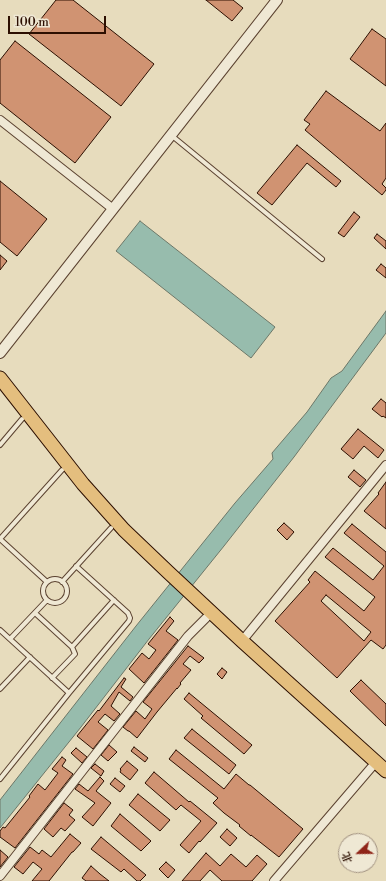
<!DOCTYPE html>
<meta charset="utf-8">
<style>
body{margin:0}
#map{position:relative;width:386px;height:881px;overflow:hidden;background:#e7dcbd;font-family:"Libre Bodoni","Noto Serif SC",serif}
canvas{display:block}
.north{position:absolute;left:338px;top:833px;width:40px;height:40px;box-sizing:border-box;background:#efe8d4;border:1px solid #a19180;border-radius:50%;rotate:248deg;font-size:11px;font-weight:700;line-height:16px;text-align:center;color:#2c0f01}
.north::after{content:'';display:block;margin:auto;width:14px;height:18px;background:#8f2418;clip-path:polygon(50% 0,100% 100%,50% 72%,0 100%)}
.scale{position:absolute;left:8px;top:16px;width:98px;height:18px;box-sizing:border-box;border:2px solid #2c0f01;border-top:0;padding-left:5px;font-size:12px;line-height:14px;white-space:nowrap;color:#2c0f01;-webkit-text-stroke:3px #efe8d4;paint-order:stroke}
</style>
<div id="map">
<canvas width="386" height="881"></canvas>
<div class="north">北</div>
<div class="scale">100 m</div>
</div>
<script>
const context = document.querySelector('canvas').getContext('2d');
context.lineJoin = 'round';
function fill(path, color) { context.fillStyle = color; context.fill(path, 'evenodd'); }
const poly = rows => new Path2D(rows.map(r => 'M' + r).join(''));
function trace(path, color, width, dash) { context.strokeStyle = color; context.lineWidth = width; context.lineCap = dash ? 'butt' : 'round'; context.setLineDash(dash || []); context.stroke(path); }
const water = poly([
 [140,221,275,327,251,358,116,251,140,221],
 [386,311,386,333,294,457,224,546,149,639,81,727,0,828,0,800,136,626,210,534,235,503,273,459,272,453,307,412,331,378,342,371,386,311]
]);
const building = poly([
 [56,0,73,0,154,64,121,106,29,34,56,0],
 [206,0,233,0,243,8,232,21,206,0],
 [372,29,386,39,386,86,350,59,372,29],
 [15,41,111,117,75,163,0,103,0,60,15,41],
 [326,91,380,131,386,123,386,178,382,184,386,188,386,190,382,195,305,130,310,124,304,120,326,91],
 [297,145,341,181,336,187,307,163,272,205,257,193,297,145],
 [0,181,47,219,17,256,0,242,0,181],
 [354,212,360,217,344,237,338,233,354,212],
 [377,234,386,241,386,249,374,238,377,234],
 [0,255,7,261,0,270,0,255],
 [381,264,386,268,386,278,376,270,381,264],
 [381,399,386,403,386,418,383,416,382,417,372,409,381,399],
 [358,429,384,450,378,458,364,446,353,459,341,449,358,429],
 [354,470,366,480,360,487,348,477,354,470],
 [386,482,386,529,364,511,379,494,378,493,386,482],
 [284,523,294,532,287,540,277,530,284,523],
 [352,524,386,552,386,645,383,649,371,640,337,678,275,621,310,582,308,580,315,571,364,611,375,597,325,557,333,548,373,580,384,566,344,533,352,524],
 [326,595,371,632,364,641,321,601,326,595],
 [170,617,174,621,166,631,178,640,144,683,129,669,142,653,149,659,156,650,148,644,170,617],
 [188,646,204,658,199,663,190,656,183,664,191,670,180,683,181,684,177,689,177,688,157,712,137,738,129,731,128,731,123,727,136,711,145,719,152,709,143,702,188,646],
 [222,668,227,672,222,679,217,674,222,668],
 [124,678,126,679,121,687,133,697,130,701,119,692,111,706,120,714,114,721,105,714,98,722,108,730,93,749,77,736,98,710,99,711,124,678],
 [361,680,386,704,386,726,350,691,361,680],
 [189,693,252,745,244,754,201,718,203,716,184,699,189,693],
 [192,729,236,765,229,774,184,738,192,729],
 [109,745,117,752,108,761,101,755,109,745],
 [134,747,148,758,145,762,131,751,134,747],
 [76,748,87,757,82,763,71,753,76,748],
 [176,750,224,789,236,774,249,785,250,785,303,829,279,857,251,835,251,836,239,826,240,825,224,813,213,803,218,798,169,759,176,750],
 [62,757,66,760,62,766,73,774,15,848,0,837,0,831,3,827,5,828,30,797,29,796,38,784,45,790,58,773,52,769,62,757],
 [127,761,138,770,130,780,120,772,121,770,120,769,127,761],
 [95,764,104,771,101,776,91,768,95,764],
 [154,772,189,802,190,801,217,823,200,842,199,841,189,853,180,845,201,821,181,805,176,810,145,783,154,772],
 [100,777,104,781,96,791,111,803,93,826,82,817,95,803,75,789,79,784,88,791,100,777],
 [115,778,125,786,120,792,110,784,115,778],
 [138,794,170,820,160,831,129,805,138,794],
 [64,803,73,810,69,815,75,820,65,831,61,828,53,837,44,829,64,803],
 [120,814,151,841,141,851,111,826,120,814],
 [227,829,237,838,230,846,220,837,227,829],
 [70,834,81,843,73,852,72,852,49,881,32,881,42,869,33,862,23,874,14,867,30,847,39,854,42,850,51,857,70,834],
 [101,837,146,875,140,881,137,881,124,869,121,872,91,849,101,837],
 [0,850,8,857,0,867,0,850],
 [206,853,220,866,231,854,246,867,257,855,267,864,252,881,222,881,210,870,200,881,182,881,206,853],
 [166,862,175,870,168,878,159,869,166,862],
 [91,866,100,874,109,881,86,881,82,878,91,866]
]);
const service = poly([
 [171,135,322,259],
 [0,445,22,419],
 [0,539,62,470],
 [0,539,47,582],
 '43 591a12 12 0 1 1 24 0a12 12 0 1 1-24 0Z',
 [62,582,111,528],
 [35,613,72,647],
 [0,630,69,693,0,779],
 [10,639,47,600],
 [52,678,75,654,72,647,114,600],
 [0,689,30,657],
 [69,693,129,621,130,618,128,613,76,566]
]);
const minor = poly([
 [0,120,113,209],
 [242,641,386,465],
 [0,876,188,636,206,618],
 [274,881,376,762]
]);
const tertiary = poly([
 [0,353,277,0]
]);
const primary = poly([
 [0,378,83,484,124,530,168,572,242,641,386,771]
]);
fill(water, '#97bcad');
trace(water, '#6c7768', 1);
fill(building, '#d09372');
trace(building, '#2c0f01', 1);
trace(service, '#5b4230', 6);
trace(minor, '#5b4230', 10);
trace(tertiary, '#5b4230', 12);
trace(primary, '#2c0f01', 15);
trace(service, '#efe8d4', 4);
trace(minor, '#efe8d4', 8);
trace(tertiary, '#efe8d4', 10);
trace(primary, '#e4be7e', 13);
</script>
